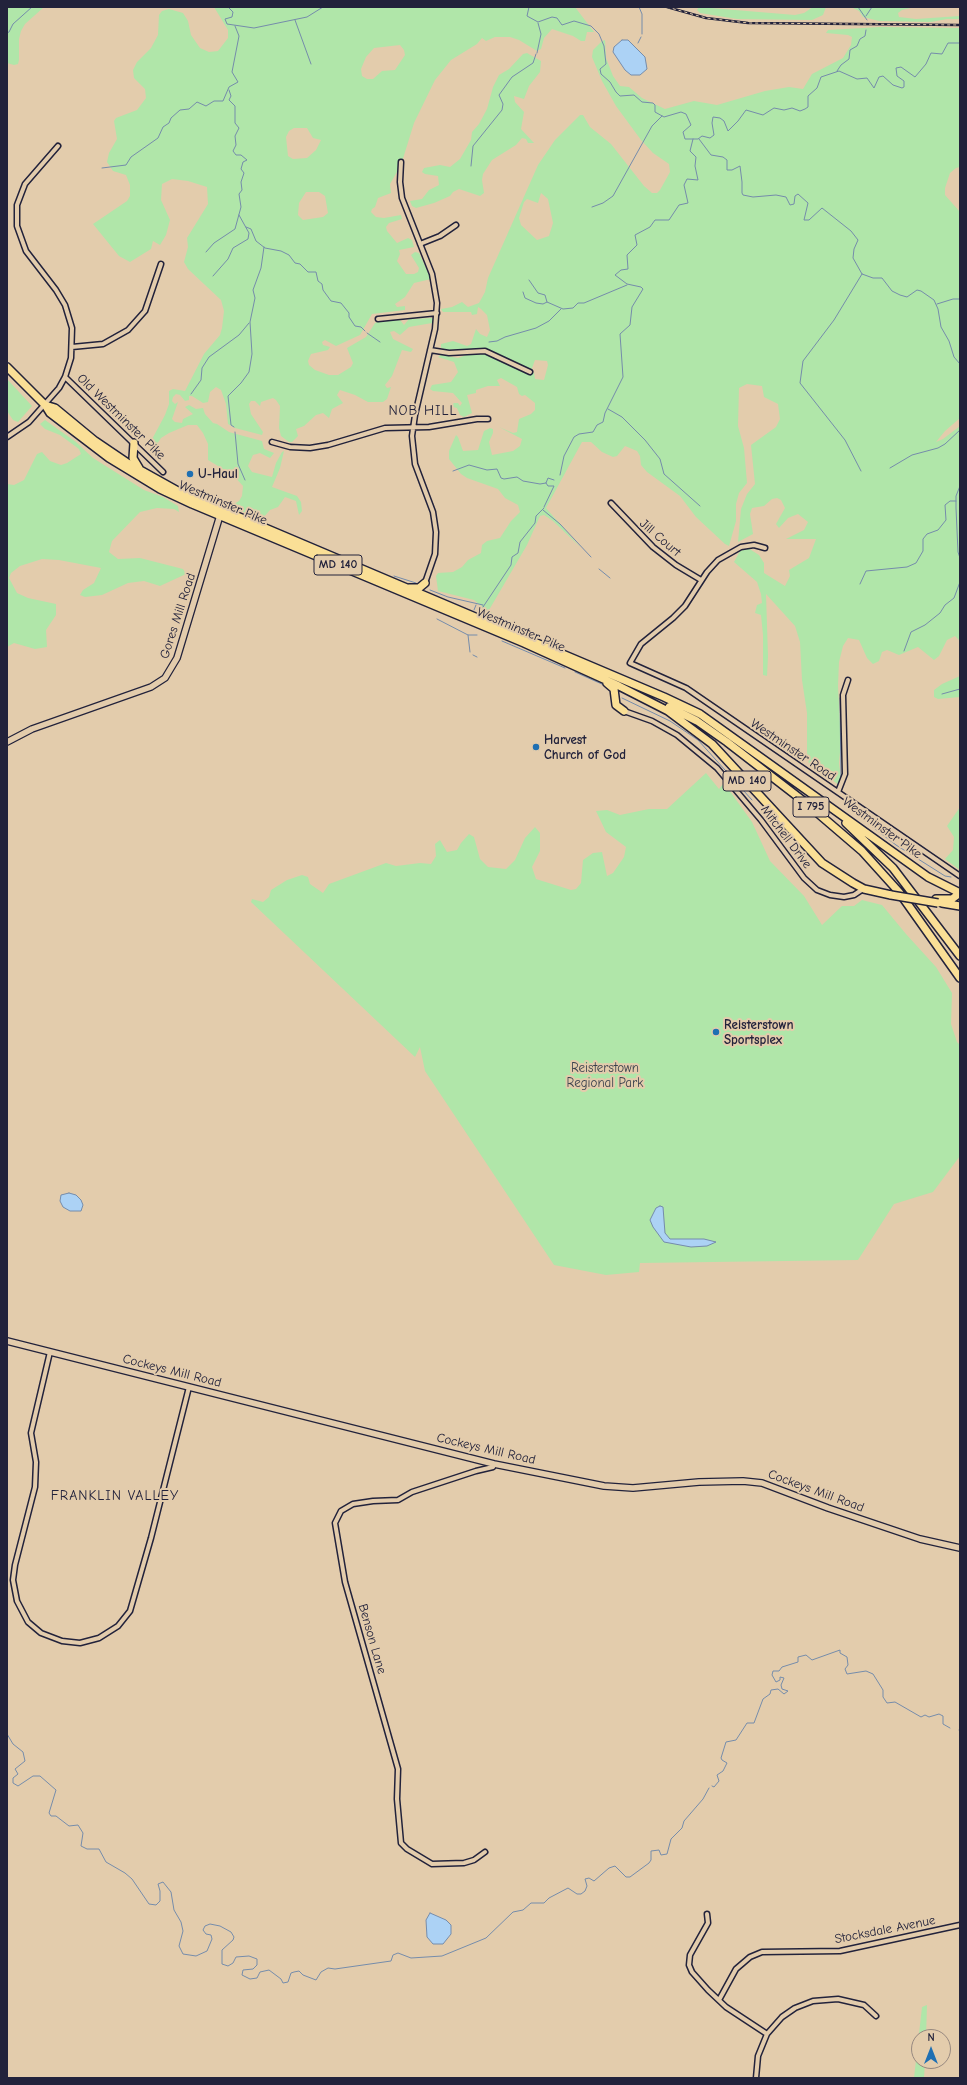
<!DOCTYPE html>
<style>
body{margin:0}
#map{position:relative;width:967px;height:2085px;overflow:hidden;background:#e3ccac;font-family:"Comic Neue",sans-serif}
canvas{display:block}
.frame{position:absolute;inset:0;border:8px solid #22223b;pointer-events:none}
.north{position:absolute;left:911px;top:2029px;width:40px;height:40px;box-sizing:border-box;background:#e3ccac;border:1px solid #96887f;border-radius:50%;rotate:0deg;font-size:11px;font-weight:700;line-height:16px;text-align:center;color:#22223b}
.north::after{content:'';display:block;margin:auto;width:14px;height:18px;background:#1f6fb2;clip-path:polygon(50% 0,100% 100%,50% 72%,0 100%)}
</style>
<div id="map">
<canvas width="967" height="2085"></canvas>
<div class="frame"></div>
<div class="north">N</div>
</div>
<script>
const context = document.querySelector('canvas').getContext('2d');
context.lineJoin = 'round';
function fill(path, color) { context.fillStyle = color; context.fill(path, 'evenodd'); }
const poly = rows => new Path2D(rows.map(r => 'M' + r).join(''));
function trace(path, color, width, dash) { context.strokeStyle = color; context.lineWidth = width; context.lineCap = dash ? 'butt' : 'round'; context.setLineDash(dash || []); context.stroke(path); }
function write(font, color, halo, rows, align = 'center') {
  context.font = font + ' "Comic Neue",sans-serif'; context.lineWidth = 4; context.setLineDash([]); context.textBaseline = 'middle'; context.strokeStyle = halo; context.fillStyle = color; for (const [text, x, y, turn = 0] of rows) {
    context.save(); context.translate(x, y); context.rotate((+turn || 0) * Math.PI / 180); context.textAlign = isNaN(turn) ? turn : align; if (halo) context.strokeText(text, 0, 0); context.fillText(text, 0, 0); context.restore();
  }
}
const green = poly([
 [7,7,44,7,25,24,21,31,19,39,19,60,18,64,14,65,7,63],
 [214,7,575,7,594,32,587,32,585,41,581,41,573,36,552,29,544,38,541,49,537,51,519,40,510,37,495,37,486,41,482,38,477,44,451,60,435,80,414,123,401,165,390,184,391,193,378,198,375,207,372,209,371,212,376,217,384,218,401,215,402,219,389,223,386,227,387,231,397,243,408,238,412,240,414,247,399,250,400,254,397,261,406,274,414,274,418,272,419,268,411,255,415,252,419,253,431,279,414,283,405,297,395,304,397,307,405,306,405,310,372,314,360,335,336,346,325,340,322,342,323,345,330,347,328,350,311,354,308,361,309,365,315,370,329,375,338,375,351,367,353,363,347,348,366,337,375,323,380,321,400,320,404,325,409,319,433,318,432,323,409,327,400,335,394,331,390,332,393,339,413,349,411,352,402,350,392,376,385,385,387,388,391,387,387,399,383,402,368,402,355,395,340,390,337,395,343,403,332,409,329,418,323,413,316,415,304,426,296,429,298,436,292,442,289,442,281,436,279,428,280,406,276,400,273,398,261,402,260,406,255,401,251,401,249,404,251,414,263,432,262,435,235,428,228,424,226,404,221,390,216,387,210,392,208,402,203,403,192,396,189,396,189,400,185,401,180,395,176,394,173,397,172,401,175,404,178,402,172,419,175,422,182,423,183,419,193,414,185,407,189,405,196,409,203,408,205,414,213,423,217,424,229,432,262,441,264,449,274,453,270,458,260,453,253,455,248,466,252,472,272,477,276,463,282,452,284,451,280,468,272,487,297,496,301,502,302,511,299,515,296,501,285,497,278,507,270,510,262,519,225,505,234,504,239,501,242,496,243,486,233,475,208,460,208,444,203,433,197,425,188,425,169,433,161,438,155,447,150,443,165,415,169,404,169,391,173,389,185,391,204,354,220,335,222,328,224,311,221,300,188,269,184,262,188,247,187,238,208,204,207,187,188,181,172,179,162,184,161,200,170,220,166,235,160,245,153,241,151,249,130,262,119,256,93,224,127,201,130,196,130,185,126,175,113,171,107,162,109,153,117,139,114,121,116,118,137,110,146,98,145,89,134,78,133,70,137,62,151,48,158,35,159,15,162,11,169,9,183,13,188,21,191,35,200,48,209,52,218,51,228,38,228,30],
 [400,45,404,50,405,55,395,70,382,71,373,79,367,79,362,76,361,69,366,57,374,48],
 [294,128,307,128,313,138,321,140,316,150,307,158,293,159,288,156,286,137,289,131],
 [306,192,319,192,325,196,328,213,323,217,303,220,298,215,299,203],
 [699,7,795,15,804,13,813,7,826,7,823,15,812,20,737,19,700,13,697,10],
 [851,7,915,7,902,10,898,13,899,17,916,19,960,16,960,19,947,19,931,22,879,21,863,17,859,11],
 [880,27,960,28,960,167,956,168,950,173,945,188,945,195,960,212,960,418,945,431,936,442,943,439,960,426,960,641,955,636,947,640,939,656,934,660,918,647,899,655,887,650,882,652,879,661,873,664,867,658,859,640,848,638,843,646,839,662,838,686,841,741,839,763,842,787,809,764,807,754,807,713,802,680,800,642,795,626,766,594,768,656,767,676,763,675,763,635,761,615,755,613,757,605,762,603,761,594,757,582,734,562,740,551,748,548,759,555,764,563,764,573,785,586,790,576,789,570,809,558,816,539,786,539,804,530,808,522,798,514,788,518,779,528,776,524,785,508,781,500,777,498,772,499,764,506,752,508,750,514,753,534,738,542,741,509,747,494,755,484,751,445,776,427,780,419,778,404,764,397,762,386,747,384,739,388,738,426,744,448,747,483,739,493,736,504,736,521,729,546,725,544,696,517,680,496,647,472,641,465,640,456,637,451,625,446,617,456,613,457,602,452,591,442,582,442,546,508,580,547,553,521,544,515,540,516,527,545,489,610,496,616,497,620,474,600,438,591,436,576,438,573,453,572,462,567,468,560,481,553,482,545,487,541,500,538,511,521,520,512,518,505,505,498,498,489,467,478,461,474,449,459,449,451,456,435,458,437,463,451,478,450,484,431,490,428,493,429,493,433,489,442,492,455,513,451,520,446,522,439,499,427,513,433,517,432,519,419,531,414,535,410,535,403,525,395,522,396,519,394,517,387,501,378,497,380,500,386,488,386,476,390,476,393,467,395,472,413,464,417,460,415,457,408,450,406,454,403,458,403,460,406,462,403,453,393,433,391,430,389,432,385,451,382,458,372,454,362,438,357,441,355,458,358,469,354,469,351,466,349,449,350,441,348,441,344,453,341,467,346,471,344,476,329,480,334,487,337,490,330,487,315,481,309,478,307,477,314,472,315,471,312,443,312,441,309,452,307,462,302,468,307,479,303,485,292,488,278,538,165,555,140,580,115,583,115,590,127,611,144,644,186,652,193,657,193,660,190,670,172,669,164,653,153,641,140,616,106,602,81,592,57,593,50,602,41,605,40,606,58,613,76,620,86,629,87,642,98,665,109,694,101,717,105,765,91,789,87,803,89,812,74,843,58,851,45,852,37,848,35,826,33,828,30],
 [541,193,548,199,553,223,549,236,537,240,521,225,519,218,524,202,527,199,538,203],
 [535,360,547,361,548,365,544,380,535,379,534,373,531,371],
 [527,53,541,61,540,72,529,86,524,99,514,96,515,102,524,112,521,129,534,143,528,143,526,139,522,138,516,145,492,160,483,174,482,180,484,193,480,196,459,189,453,192,450,196,434,203,416,208,412,206,410,201,422,199,429,190,439,185,438,176,425,174,422,172,424,168,440,165,450,167,460,159,471,140,472,132,479,124,487,109,493,87,499,75,509,69,523,54],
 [7,379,32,406,18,422,13,420,7,411],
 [45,420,76,442,93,458,144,490,163,497,178,506,179,512,174,509,157,508,140,512,112,541,109,552,118,559,140,558,183,569,186,574,160,586,144,581,128,583,102,595,85,597,80,595,83,590,94,583,101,568,59,560,42,559,20,566,11,573,9,578,17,593,28,598,56,604,56,615,46,630,47,647,35,649,14,643,7,647,7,484,14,485,24,480,37,454,42,452,50,461,61,465,67,463,81,454,79,449,60,435,45,429,40,424],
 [960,676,960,697,938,699,934,697,934,690,942,684],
 [706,773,719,789,724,783,752,822,770,861,804,896,822,925,842,906,854,906,862,900,882,905,906,934,936,967,952,993,951,1024,957,1042,960,1045,960,1156,933,1192,894,1204,858,1260,640,1263,639,1272,606,1275,554,1265,425,1071,420,1047,415,1057,251,902,252,899,263,902,269,897,271,890,287,880,302,875,308,877,310,884,323,893,329,884,386,863,396,866,420,863,431,864,436,856,435,844,440,840,447,852,457,850,461,843,469,834,474,837,480,859,488,867,506,869,515,860,525,838,535,827,540,833,540,851,532,867,536,879,571,890,576,889,581,883,583,860,593,853,602,852,607,876,613,873,624,857,626,847,606,832,596,811,607,810,620,815,649,809,667,809],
 [960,807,960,870,945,859,953,850,954,837,947,826],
 [927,2005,926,2037,919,2037,919,2061,925,2061,924,2078,914,2078,922,2007]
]);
const water = poly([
 [622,40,628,40,645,57,647,69,640,75,631,75,625,70,613,52,614,47,622,40],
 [69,1193,76,1195,81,1200,83,1205,81,1211,70,1211,63,1207,60,1201,61,1195,69,1193],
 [660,1206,663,1207,665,1233,670,1239,704,1239,716,1242,707,1246,691,1247,664,1242,653,1227,650,1220,656,1208,660,1206],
 [430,1913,446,1920,451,1925,451,1934,443,1944,433,1944,427,1937,426,1920,430,1913]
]);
const stream = poly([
 [228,7,233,12,232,17,225,19,227,24,254,28,307,17,323,7],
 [529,7,527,16,538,22,552,17,557,18,562,25,574,21,591,26,599,34,604,46,606,64,600,69,601,74,610,82,616,92,620,96,634,95,642,102,653,103,655,105,655,112,664,117,681,112,686,114,691,125,683,132,685,139,698,139,702,136,710,138,714,135,712,123,713,117,720,118,724,121,728,131,738,121,746,110,763,115,774,108,784,110,792,108,800,111,805,109,808,107,808,96,817,88,821,77,839,71,857,79,867,78,874,88,879,77,883,76,893,85,902,88,904,87,904,81,897,76,896,68,901,67,915,77,926,64,931,53,942,54,948,43,960,43],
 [639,7,642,14,642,34],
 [858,7,867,20],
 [866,16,872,7],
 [295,20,311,64],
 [7,33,9,32,13,24,32,7],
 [638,43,641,37],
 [537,53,541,34,538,23],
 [837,71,841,65,849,59,850,50,857,46,860,39,865,36,866,30],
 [699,139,711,155,723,157,727,160,727,170,732,170,740,166,742,182,742,193,743,195,753,197,776,195,786,197,790,205,794,204,795,196,798,194,808,203,804,220,809,220,822,208,851,231,858,240,854,249,853,258,862,274,873,278,882,278,892,291,900,295,907,297,917,290,921,291,934,300,938,309,941,327,949,341,954,357,960,364],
 [471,166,473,146,502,110,503,104,499,95,512,77,533,63,536,54],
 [102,168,126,165,131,157,158,138,163,127,169,123,171,118,180,110,189,109,197,102,206,106,214,101,223,101,229,87,238,82,232,72,239,36,235,26],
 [592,207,603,203,613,196,652,126,662,116],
 [246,227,251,229,256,241,265,248,281,251,289,255,295,263,300,264,308,272,316,272,318,281,322,284,323,290,331,301,341,303,349,313,349,317,355,326,361,327,365,331],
 [206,252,214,243,235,229,241,207,239,194,242,190,241,182,244,173,241,169,243,162,247,160,241,155,236,155,233,151,236,145,235,136,239,128,235,123,235,106,229,100,231,96,229,90],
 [213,276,228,259,233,248,248,239,249,233,239,215],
 [529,280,538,293,545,295,547,302],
 [523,292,525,298,536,303,543,304,547,302,563,309,573,308,578,303,584,303,627,285],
 [937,304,953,299,960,299],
 [367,333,380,342],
 [489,342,497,341,505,337,536,328,549,321,561,309],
 [191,394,201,380,202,368,209,357,239,335,249,323],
 [608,409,622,417,645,440,660,459,664,474,700,506],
 [234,427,231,425,228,396,241,383,249,372,252,354,250,322,255,298,253,290,261,268,264,247],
 [235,432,238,464,245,480],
 [890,468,912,455,938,448,945,444,960,430],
 [453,471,469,465,487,470,497,469,501,478,504,479,517,477,523,481,540,484,546,483,548,478,554,480],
 [861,471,845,440,800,383,803,361,834,320,862,274],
 [560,475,564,456,574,437,579,434,593,432,597,425,603,422,605,413,623,377,620,334,630,325,632,307,643,289,641,287,627,284,615,275,621,270,628,269,627,255,637,245,635,235,650,227,655,220,669,220,679,205,688,203,684,185,687,179,698,180,695,166,696,157,690,151,693,139],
 [960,486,956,496,956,508,958,552,960,558],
 [544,507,554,486,548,486,546,483],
 [543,510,560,524,591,557],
 [599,569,610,578],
 [394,576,416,583],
 [860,584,866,571,907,567,916,563,923,551,923,539,927,534,938,530,946,520,945,505,950,501,956,501],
 [430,590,448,597,483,605],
 [483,606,492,616,522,631],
 [483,607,511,565,512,557,518,553,520,542,535,523,536,516,544,508],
 [474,610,476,605],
 [437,619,468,635,477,635],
 [468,635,470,652],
 [502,641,565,668],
 [904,651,911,632,925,625,940,613,945,605,954,598,960,582],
 [473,655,477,657],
 [575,672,604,685],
 [942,694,960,689],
 [622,698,670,721,698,740,752,800],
 [840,698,841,779],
 [866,822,896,845,945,876,951,877],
 [959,1730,960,1730],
 [7,1734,13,1744,23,1752,25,1761,15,1769,18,1774,13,1778,13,1783,18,1786,33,1776,40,1776,56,1790,49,1813,51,1816,56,1816,69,1826,78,1825,83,1833,81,1846,87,1849,99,1849,106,1862,125,1873,132,1879,149,1904,156,1905,160,1901,160,1891,158,1884,163,1882,171,1892,174,1910,181,1922,183,1931,179,1946,183,1954,196,1956,207,1951,212,1939,211,1935,206,1934,203,1930,205,1926,210,1924,220,1926,231,1932,234,1937,233,1940,222,1950,222,1964,228,1966,233,1963,236,1957,249,1956,257,1959,257,1965,253,1969,243,1970,242,1975,250,1979,257,1978,260,1972,269,1970,281,1979,283,1983,288,1982,291,1973,294,1972,299,1971,303,1975,316,1980,321,1972,328,1968,335,1969,391,1961,393,1955,398,1953,411,1958,442,1956,486,1938,513,1912,523,1910,531,1903,544,1903,549,1898,568,1888,577,1894,581,1894,585,1891,587,1886,585,1879,589,1878,594,1881,609,1868,615,1866,626,1877,630,1877,649,1863,651,1860,651,1851,659,1850,661,1855,667,1854,671,1839,682,1828,684,1821,703,1799,709,1788],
 [712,1786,714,1787,719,1781,717,1775,723,1771,727,1763,722,1760,721,1758,726,1742,736,1740,747,1723,754,1723,763,1699,770,1694,771,1690,778,1689,784,1694,788,1691,782,1689,781,1685,784,1678,780,1677,780,1680,776,1682,772,1675,773,1671,779,1671,782,1667,798,1662,798,1657,806,1655,812,1660,840,1650,840,1653,847,1657,848,1665,845,1669,847,1674,866,1671,873,1674,883,1690,883,1697,887,1703,895,1702,921,1717,925,1715,929,1717,939,1714,943,1716,943,1724,950,1728]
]);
const street = poly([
 [401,162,400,182,402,198,432,274,437,303,435,329,415,415,412,436,415,464,433,512,436,532,435,554,425,583],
 [420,244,440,236,456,225],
 [378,319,437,313],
 [72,347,103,344,128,330,145,311,161,264],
 [430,350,449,353,485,351,530,372],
 [65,377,163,472],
 [7,437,29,422,59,388,65,377,71,358,72,328,65,305,56,290,26,251,17,226,17,205,25,184,58,146],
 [272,442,290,447,310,448,328,445,385,428,429,427,477,419,488,419],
 [611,503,653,547,676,565,701,580],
 [765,548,754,545,741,547,718,560,707,572,685,606,673,618,641,644,630,663,686,688,960,876],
 [624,711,652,721,677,735,717,768,761,820,804,878,817,890,830,895,844,897,854,895,863,889],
 [838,792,845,774,843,695,848,680],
 [50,1352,31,1433,36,1462,35,1487,15,1565,13,1580,17,1601,28,1622,41,1633,62,1641,80,1643,99,1638,118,1626,130,1611,151,1538,189,1387],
 [485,1852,474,1860,464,1863,432,1864,407,1849,401,1843,397,1799,398,1769,345,1582,335,1523,341,1511,353,1504,373,1501,398,1500,412,1492,476,1471,493,1467,494,1464],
 [707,1914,708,1923,690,1955,689,1965,692,1972,708,1990,726,2007,767,2034],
 [719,2000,736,1969,750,1957,762,1952,840,1951,960,1925],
 [756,2078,758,2056,767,2034,782,2017,795,2008,813,2001,838,1999,864,2005,876,2016]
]);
const secondary = poly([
 [7,742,32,729,151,687,165,678,177,658,221,512],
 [7,1341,494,1464,604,1486,633,1488,699,1482,743,1481,762,1483,828,1508,920,1539,960,1548]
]);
const highway = poly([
 [7,367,45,405,50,413,109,458,160,489,192,504,524,643,619,686,668,711,712,744,822,863,853,883,864,889,891,895],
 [45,405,55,408,95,441,126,462,178,491,664,697,700,714,928,877,960,893],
 [134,443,133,458,139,468],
 [409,588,419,588,425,583],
 [607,683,614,689,616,705,624,711],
 [669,707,697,721,727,742,806,803,862,851,899,892,960,978],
 [846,823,893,868,960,956],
 [936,899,952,899,960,893],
 [942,903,960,906]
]);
const rail = poly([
 [667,7,706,18,748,23,960,25]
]);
const highwayBridge = poly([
 [891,895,938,903]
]);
const markers = [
 [190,474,4,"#1f6fb2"],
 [536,747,4,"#1f6fb2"],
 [716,1032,4,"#1f6fb2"]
];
const shields = [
 [338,565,48],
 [747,781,48],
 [811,807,36]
];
const shieldNames = [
 ["MD 140",338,565],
 ["MD 140",747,781],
 ["I 795",811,807]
];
const streetNames = [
 ["Old Westminster Pike",121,417,44],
 ["Westminster Pike",223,503,23],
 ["Jill Court",660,538,41],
 ["Gores Mill Road",178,616,-72],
 ["Westminster Pike",521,630,23],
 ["Westminster Road",793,750,34],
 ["Westminster Pike",882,828,36],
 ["Mitchell Drive",786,837,53],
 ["Cockeys Mill Road",172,1371,14],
 ["Cockeys Mill Road",486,1449,13],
 ["Cockeys Mill Road",816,1491,20],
 ["Benson Lane",372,1639,74],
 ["Stocksdale Avenue",885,1930,-11]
];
const poiNames = [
 ["U-Haul",198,474],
 ["Harvest",544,740],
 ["Church of God",544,755],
 ["Reisterstown",724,1025],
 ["Sportsplex",724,1040]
];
const parkNames = [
 ["Reisterstown",605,1068],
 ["Regional Park",605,1083]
];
const neighbourhoodNames = [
 ["NOB HILL",423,411],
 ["FRANKLIN VALLEY",115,1496]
];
fill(green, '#b0e6a9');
fill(water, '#acd2f5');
trace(water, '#758cab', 1);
trace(stream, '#758cab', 1);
trace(street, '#22223b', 7);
trace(secondary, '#22223b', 8);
trace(highway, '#22223b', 10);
trace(street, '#e3ccac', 4);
trace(secondary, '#e3ccac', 5.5);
trace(highway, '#fadf96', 7);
trace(rail, '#22223b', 2.5);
trace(rail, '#e3ccac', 1, [3]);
trace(highwayBridge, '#22223b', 10, []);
trace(highwayBridge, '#fadf96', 7);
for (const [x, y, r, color] of markers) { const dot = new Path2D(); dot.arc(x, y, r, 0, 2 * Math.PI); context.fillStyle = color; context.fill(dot); trace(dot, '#e3ccac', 1.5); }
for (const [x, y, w] of shields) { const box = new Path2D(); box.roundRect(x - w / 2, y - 10, w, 20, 3); context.fillStyle = '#e3ccac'; context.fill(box); trace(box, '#22223b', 1); }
write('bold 12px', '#22223b', null, shieldNames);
write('13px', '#22223b', '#e3ccac', streetNames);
write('bold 13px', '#22223b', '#e3ccac', poiNames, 'left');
write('13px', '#373f4c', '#e3ccac', parkNames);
context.letterSpacing = '1px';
write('14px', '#22223b', '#e3ccac', neighbourhoodNames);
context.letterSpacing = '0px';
</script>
